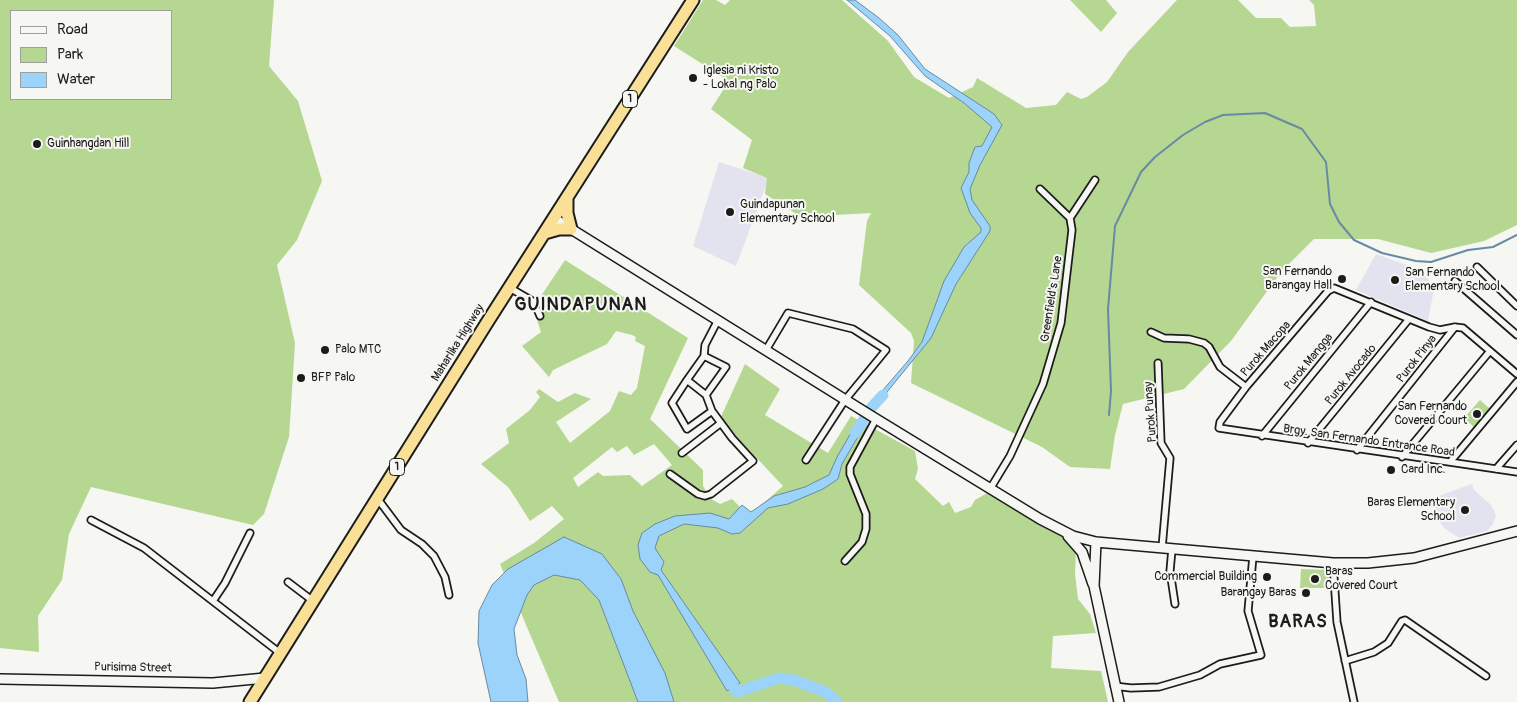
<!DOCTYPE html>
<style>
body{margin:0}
#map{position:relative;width:1517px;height:702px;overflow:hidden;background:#f6f6f2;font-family:Pangolin,sans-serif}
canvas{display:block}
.legend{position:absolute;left:10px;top:10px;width:162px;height:90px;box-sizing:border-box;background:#f6f6f2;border:1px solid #9f9f9c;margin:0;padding:6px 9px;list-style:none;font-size:15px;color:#1c1c1c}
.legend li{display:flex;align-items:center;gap:10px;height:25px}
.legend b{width:25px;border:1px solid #9f9f9c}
</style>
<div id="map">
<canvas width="1517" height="702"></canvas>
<ul class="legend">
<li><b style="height:6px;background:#f6f6f2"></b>Road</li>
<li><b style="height:14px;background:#b5d791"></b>Park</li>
<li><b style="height:14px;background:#9bd3fb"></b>Water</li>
</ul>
</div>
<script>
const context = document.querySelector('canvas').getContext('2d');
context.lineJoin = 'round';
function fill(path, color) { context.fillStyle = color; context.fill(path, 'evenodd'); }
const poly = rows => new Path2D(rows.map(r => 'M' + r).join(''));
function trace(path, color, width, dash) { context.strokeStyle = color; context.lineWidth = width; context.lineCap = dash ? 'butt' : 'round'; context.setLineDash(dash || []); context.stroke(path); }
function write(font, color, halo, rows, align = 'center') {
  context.font = font + ' Pangolin,sans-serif'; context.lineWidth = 4; context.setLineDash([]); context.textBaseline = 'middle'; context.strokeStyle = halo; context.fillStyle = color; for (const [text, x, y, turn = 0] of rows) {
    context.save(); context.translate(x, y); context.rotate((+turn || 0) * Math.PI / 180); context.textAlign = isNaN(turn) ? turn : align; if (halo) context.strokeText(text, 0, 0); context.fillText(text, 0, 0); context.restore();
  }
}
const built = poly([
 [719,162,769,178,736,266,693,246],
 [1376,254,1423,271,1434,289,1428,321,1356,290],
 [1472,484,1474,490,1491,505,1496,515,1493,524,1487,531,1459,538,1444,528,1436,517,1435,505,1441,495]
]);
const green = poly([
 [0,0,274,0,269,66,298,101,322,181,297,240,277,265,295,343,289,437,264,514,253,525,91,487,69,534,62,580,38,616,39,652,0,648],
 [11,11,171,11,171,99,11,99],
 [703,0,716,0,725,5,730,0,842,0,888,41,914,77,949,98,973,87,977,78,1026,108,1056,105,1067,92,1081,99,1087,97,1107,82,1128,52,1177,0,1238,0,1256,18,1281,18,1290,27,1316,26,1314,5,1309,0,1517,0,1517,225,1484,241,1431,253,1378,239,1314,239,1281,272,1231,341,1184,389,1123,404,1115,435,1110,469,1070,467,1042,447,911,383,914,341,911,333,859,285,867,221,871,213,801,217,765,194,767,178,743,168,752,140,711,109,729,81,674,46],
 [1070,0,1106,0,1117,13,1101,32],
 [565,260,688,338,650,419,703,470,703,486,711,499,720,504,732,499,749,516,783,486,720,419,745,364,780,389,765,415,828,453,851,416,915,451,918,469,915,479,943,506,949,502,955,513,971,507,975,500,989,492,1069,540,1076,550,1075,574,1078,599,1090,614,1096,633,1053,636,1051,668,1101,671,1108,702,559,702,500,564,534,543,564,519,552,506,530,521,509,488,481,464,509,443,506,429,530,410,540,397,536,392,539,389,558,402,575,393,591,399,556,422,570,443,610,411,619,391,631,395,637,388,645,346,635,341,636,337,632,335,616,331,607,344,553,370,549,377,522,346,541,332,533,308],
 [654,444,672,465,642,486,630,475,603,476,598,472,578,487,573,478,612,447,617,452,627,446,634,455],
 [1480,400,1490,409,1474,427,1464,418],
 [1301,569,1329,570,1329,588,1300,588]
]);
const water = poly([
 [847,0,855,0,879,18,898,35,925,69,994,114,1002,125,980,165,970,189,972,200,990,226,990,231,956,284,931,338,874,408,870,405,908,361,922,342,944,281,964,247,981,232,981,228,970,213,961,188,969,172,969,163,975,147,982,146,992,127,964,103,925,76,890,36,847,0],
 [859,419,866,423,842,464,838,479,823,489,788,504,768,508,740,533,732,534,718,528,684,524,659,536,655,548,664,562,661,570,740,683,727,691,658,575,650,572,640,559,638,545,642,533,655,524,675,516,710,513,729,519,742,505,751,512,774,496,805,487,829,475,837,457,859,419],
 [564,537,602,554,621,579,633,611,665,673,674,702,638,702,599,600,580,580,554,575,534,585,527,595,514,629,517,655,526,679,528,702,491,702,478,643,479,611,492,585,508,569,564,537]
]);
const stream = poly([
 [1109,415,1111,391,1108,309,1115,226,1141,172,1155,157,1183,135,1205,122,1223,115,1265,113,1302,129,1326,162,1330,204,1339,222,1354,240,1382,253,1416,261,1431,262,1468,250,1493,247,1517,235]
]);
const river = poly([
 [855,433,872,407,883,395],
 [725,674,737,692,779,678,794,680,826,692,837,702]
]);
const street = poly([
 [1040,189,1070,218],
 [1477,267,1517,306],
 [1455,281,1517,335],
 [510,288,534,302,540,316],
 [1151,332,1164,338,1189,339,1204,343,1209,347,1220,367,1246,387],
 [766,350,788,313,853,329,886,350,845,400,806,460],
 [704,356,726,367,706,395],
 [1158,363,1161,443,1170,458,1162,548],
 [1517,374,1463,328,1455,327,1440,330,1429,327,1334,288,1328,291,1246,387,1220,422,1219,428,1517,472],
 [687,380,706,395,712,411,687,429,672,403,687,380,704,356,705,345,718,320],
 [1262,436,1371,302],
 [1308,443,1409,319],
 [1357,450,1455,327],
 [682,453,721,423],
 [1402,457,1490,351],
 [1450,462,1517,382],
 [1496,469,1517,445],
 [670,474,698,494,705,496,711,494,753,461,732,438,712,411],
 [990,489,1010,456,1043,384,1061,323,1072,230,1070,218,1095,180],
 [377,498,401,530,422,544,434,556,445,577,449,595],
 [91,520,144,548,280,653],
 [1172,549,1170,571,1175,604],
 [845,561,862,542,866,529,866,514,850,474,850,467,876,419],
 [1333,563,1337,622,1354,702],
 [288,582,313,601],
 [213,601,225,583,250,533],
 [1345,661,1374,652,1388,643,1402,621,1405,620,1486,676],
 [1114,686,1131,688,1159,687,1200,675,1220,664,1261,655,1248,611,1253,556]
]);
const secondary = poly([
 [555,219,873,417,1040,519,1073,536,1096,542,1333,563,1368,563,1414,558,1517,531],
 [1068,536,1082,552,1093,584],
 [1096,542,1094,586,1119,702],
 [0,679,213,683,265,678]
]);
const highway = poly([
 [545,233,559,229,571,229,567,213,567,199],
 [250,702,488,321,693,0]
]);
const markers = [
 [693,78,5,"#1c1c1c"],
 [37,144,5,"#1c1c1c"],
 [730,212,5,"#1c1c1c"],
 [1342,279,5,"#1c1c1c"],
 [1395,280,5,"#1c1c1c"],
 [325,350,5,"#1c1c1c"],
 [301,378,5,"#1c1c1c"],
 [1477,414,5,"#1c1c1c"],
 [1391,470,5,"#1c1c1c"],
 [1465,510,5,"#1c1c1c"],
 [1267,577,5,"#1c1c1c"],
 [1315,579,5,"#1c1c1c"],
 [1306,593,5,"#1c1c1c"]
];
const shields = [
 [630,99,15],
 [397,467,15]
];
const shieldNames = [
 ["1",630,99],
 ["1",397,467]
];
const poiNames = [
 ["Iglesia ni Kristo",703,71],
 ["- Lokal ng Palo",703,85],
 ["Guinhangdan Hill",47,144],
 ["Guindapunan",740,205],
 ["Elementary School",740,219],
 ["San Fernando",1332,272,"right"],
 ["Barangay Hall",1332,286,"right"],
 ["San Fernando",1405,273],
 ["Elementary School",1405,287],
 ["Palo MTC",335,350],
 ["BFP Palo",311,378],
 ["San Fernando",1467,407,"right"],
 ["Covered Court",1467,421,"right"],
 ["Card Inc.",1401,470],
 ["Baras Elementary",1455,503,"right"],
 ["School",1455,517,"right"],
 ["Baras",1325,572],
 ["Covered Court",1325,586],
 ["Commercial Building",1257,577,"right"],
 ["Barangay Baras",1296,593,"right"]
];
const streetNames = [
 ["Greenfield's Lane",1052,299,-81],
 ["Maharlika Highway",458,343,-58],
 ["Purok Macopa",1266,349,-49],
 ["Purok Pinya",1417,359,-52],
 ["Purok Mangga",1309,362,-51],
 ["Purok Avocado",1351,375,-51],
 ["Purok Punay",1151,412,-94],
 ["Brgy. San Fernando Entrance Road",1369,441,8],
 ["Purisima Street",133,668,1]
];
const districtNames = [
 ["GUINDAPUNAN",581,305],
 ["BARAS",1298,622]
];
fill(built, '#e2e3ef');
fill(green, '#b5d791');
fill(water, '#9bd3fb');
trace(water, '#688aa2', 1);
trace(stream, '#688aa2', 2);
trace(river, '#9bd3fb', 11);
trace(street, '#1c1c1c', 9);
trace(secondary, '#1c1c1c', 12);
trace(highway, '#1c1c1c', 15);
trace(street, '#f6f6f2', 5.5);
trace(secondary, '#f6f6f2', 9);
trace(highway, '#fadf96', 11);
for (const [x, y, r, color] of markers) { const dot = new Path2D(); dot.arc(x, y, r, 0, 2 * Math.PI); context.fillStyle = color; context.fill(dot); trace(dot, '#f6f6f2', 2); }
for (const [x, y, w] of shields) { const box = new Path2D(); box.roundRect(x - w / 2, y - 8.5, w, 17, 4); context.fillStyle = '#f6f6f2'; context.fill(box); trace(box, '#1c1c1c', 1); }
write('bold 11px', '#1c1c1c', null, shieldNames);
write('12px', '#1c1c1c', '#f6f6f2', poiNames, 'left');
write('12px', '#1c1c1c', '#f6f6f2', streetNames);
context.letterSpacing = '1px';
write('bold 18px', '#1c1c1c', '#f6f6f2', districtNames);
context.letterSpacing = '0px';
</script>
